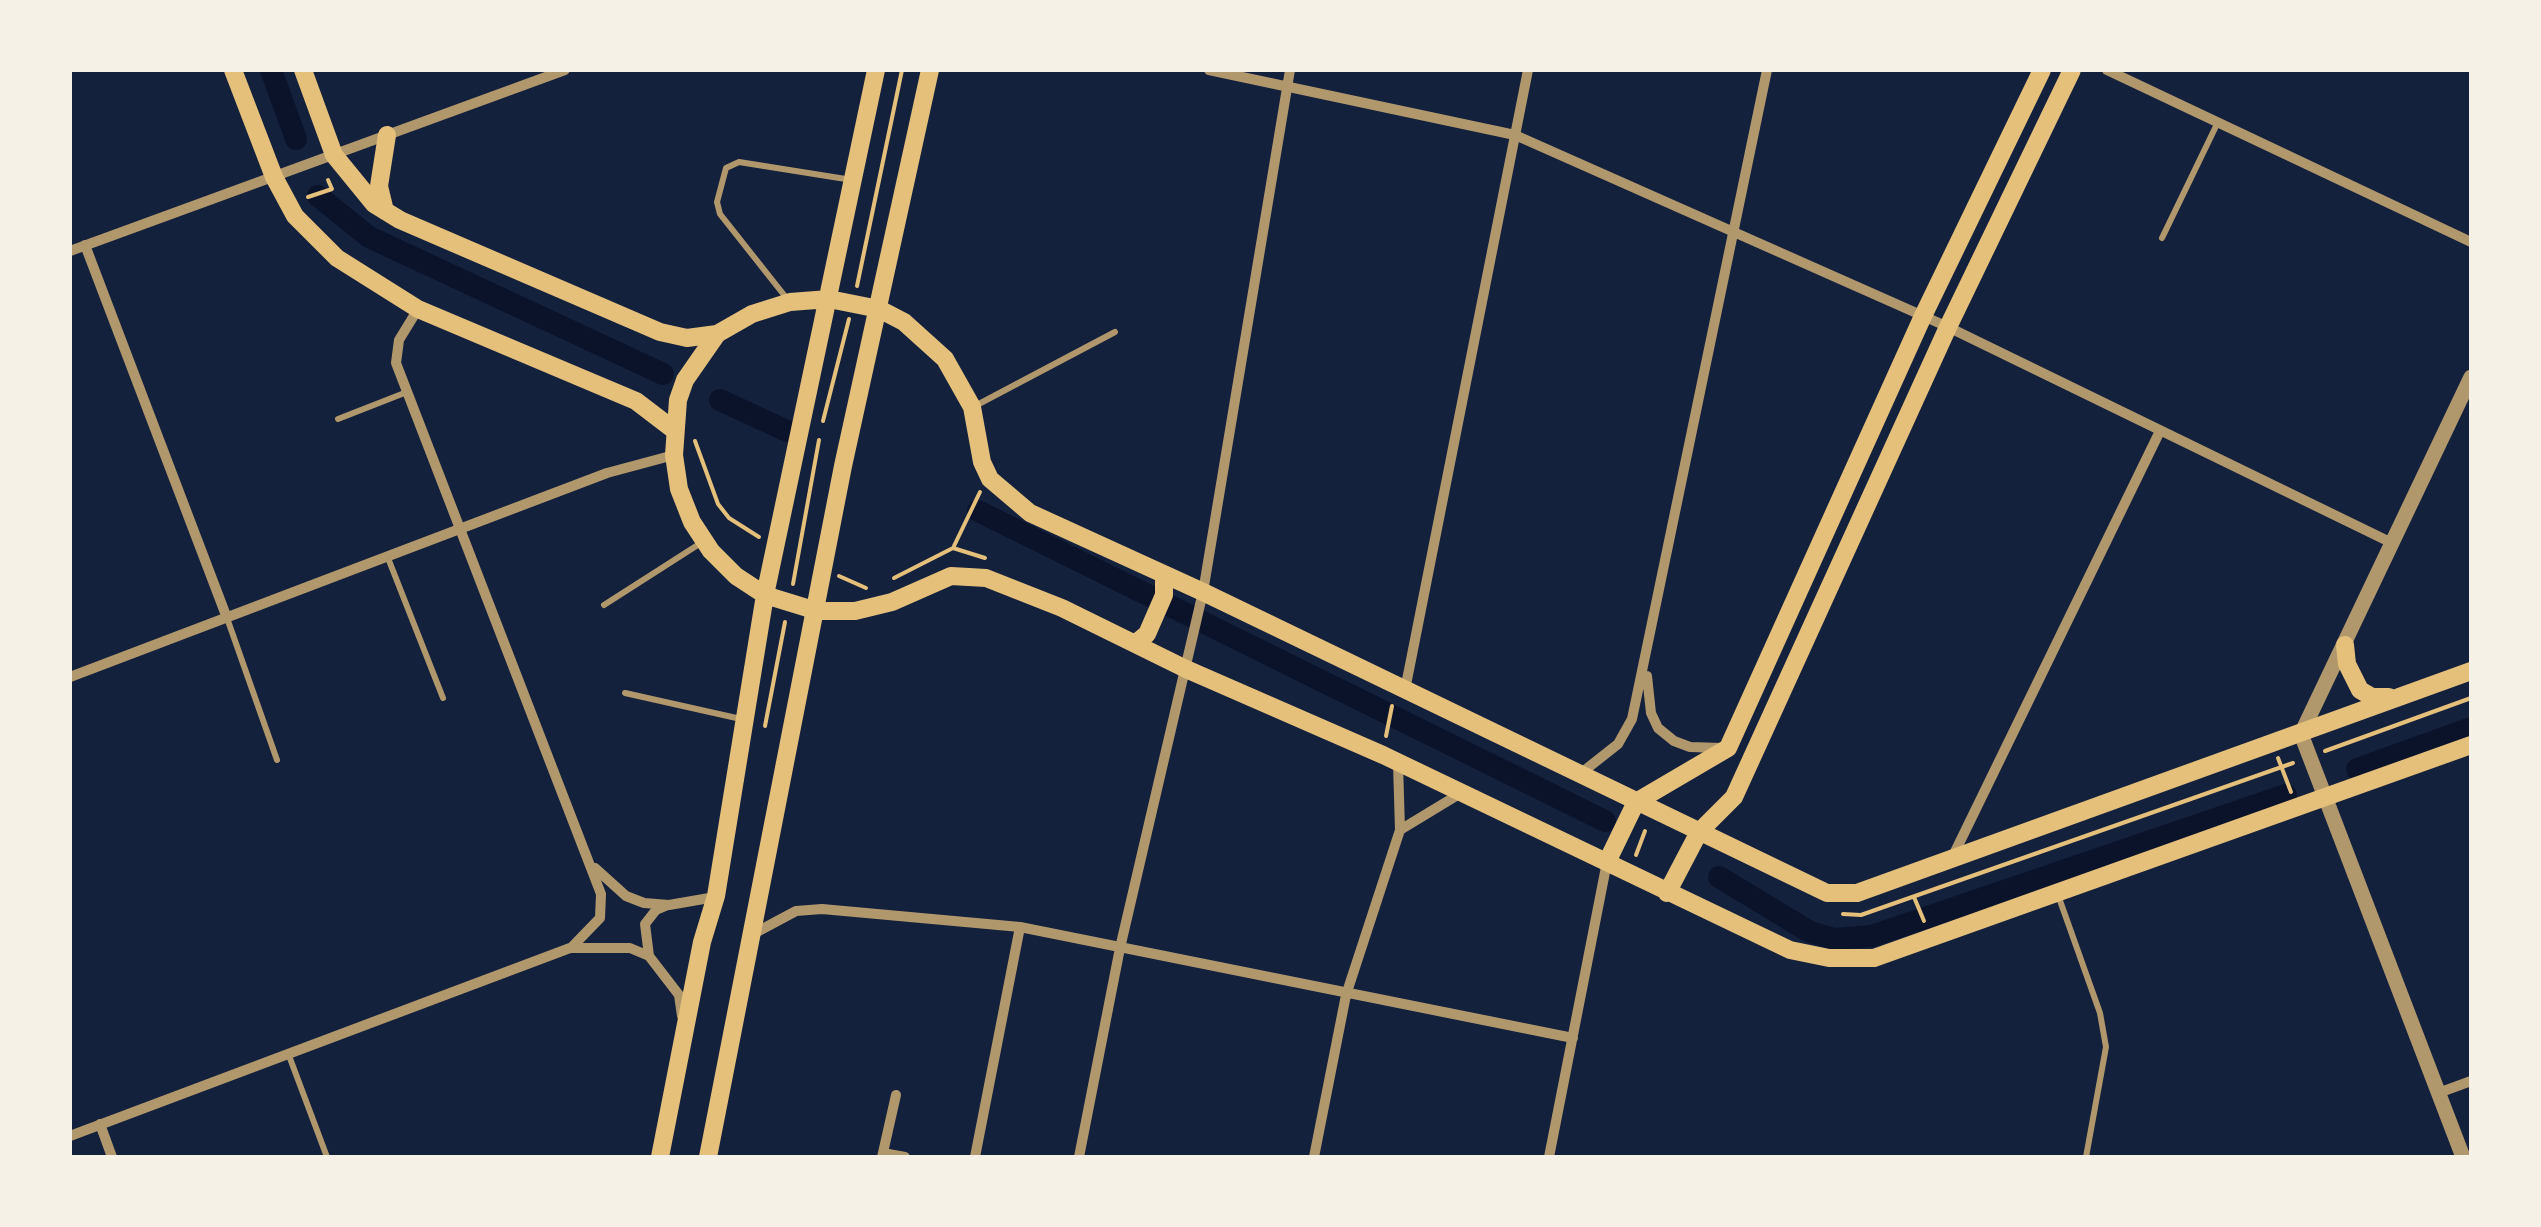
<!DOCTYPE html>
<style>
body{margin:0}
#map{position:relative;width:2541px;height:1227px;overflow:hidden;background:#14213d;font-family:"Golos Text",sans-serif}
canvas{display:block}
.frame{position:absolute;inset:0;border:72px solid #f6f1e7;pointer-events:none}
</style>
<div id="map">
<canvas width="2541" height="1227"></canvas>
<div class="frame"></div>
</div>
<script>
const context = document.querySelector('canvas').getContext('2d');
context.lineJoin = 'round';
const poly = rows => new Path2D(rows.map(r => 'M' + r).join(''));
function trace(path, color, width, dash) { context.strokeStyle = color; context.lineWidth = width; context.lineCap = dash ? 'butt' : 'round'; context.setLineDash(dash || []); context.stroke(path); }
const canal = poly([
 [271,70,296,139],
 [318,196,369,237,663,374],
 [720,400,787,431],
 [978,511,1605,821],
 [2357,769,2471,728],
 [1719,877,1810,932,1835,939,1872,936,2286,795]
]);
const path = poly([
 [308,197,332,189,328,180],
 [857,286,902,70],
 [823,421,849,319],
 [695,441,718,504,729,518,759,537],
 [954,546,980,492],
 [839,576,866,588],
 [894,578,953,548,985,558],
 [793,584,819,440],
 [765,726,785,622],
 [1386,736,1392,706],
 [2325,751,2471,698],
 [2278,758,2291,792],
 [1636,855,1645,831],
 [1914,897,1924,921],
 [1843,914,1861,915,2293,763]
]);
const service = poly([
 [2162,238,2218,122],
 [788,300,720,214,717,202,726,168,739,162,852,180],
 [975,406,1115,332],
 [338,419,407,392],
 [388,558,443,698],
 [604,605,704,541],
 [227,618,277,760],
 [625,693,741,719],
 [2058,895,2100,1013,2106,1047,2086,1157],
 [288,1053,327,1157]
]);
const minor = poly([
 [1209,70,1515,135,1948,327,2392,543],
 [2107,70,2471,242],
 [85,245,227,618],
 [70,251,565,70],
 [418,309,399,340,396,363,601,894,600,918,571,948],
 [1647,676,1651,713,1658,728,1674,741,1690,747,1722,748],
 [70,677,607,473,674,455],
 [1405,690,1528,70],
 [1580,774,1618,744,1632,719,1767,70],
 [1400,830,1461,793],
 [1952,858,2160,431],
 [595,868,626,896,644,903,669,905,715,897],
 [753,934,796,911,822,909,1020,927,1573,1038],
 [649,956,645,924,656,910,668,905],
 [2441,1092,2471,1081],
 [100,1124,112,1157],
 [70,1136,570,948,630,948,649,956,679,995,682,1016],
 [883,1153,905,1157],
 [882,1157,896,1095],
 [975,1157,1020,927],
 [1079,1157,1120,948,1203,592,1290,70],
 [1314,1157,1346,995,1400,830,1398,763],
 [1549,1157,1607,862]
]);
const tertiary = poly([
 [2463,1157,2301,734,2471,377]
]);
const secondary = poly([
 [233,70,274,177,295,216,337,258,418,309,636,401,674,430],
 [303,70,334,155,374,204,400,220,660,332,687,338,717,334,752,314,790,302,829,299,879,309,904,322,945,359,972,407,982,462,990,479,1030,513,1203,592,1827,893,1857,893,2471,671],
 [385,211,379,186,387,135],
 [717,334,685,380,678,400,674,455,679,489,692,522,711,551,736,576,765,595,817,611,855,611,892,602,951,576,986,578,1062,608,1186,669,1383,755,1790,950,1829,958,1874,958,2471,745],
 [1136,643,1147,634,1164,595,1164,575],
 [2345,645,2347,664,2360,690,2372,697,2389,697],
 [1607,862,1636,802,1728,748,1923,316,2042,70],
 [1667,893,1699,832,1734,797,1948,327,2072,70],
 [660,1157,702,942,716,896,765,595,876,70],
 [708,1157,843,466,930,70]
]);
trace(canal, '#0b132b', 22);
trace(path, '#e5c07b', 4);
trace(service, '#b1986c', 6);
trace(minor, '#b1986c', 10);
trace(tertiary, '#b1986c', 15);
trace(secondary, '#e5c07b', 18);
</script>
